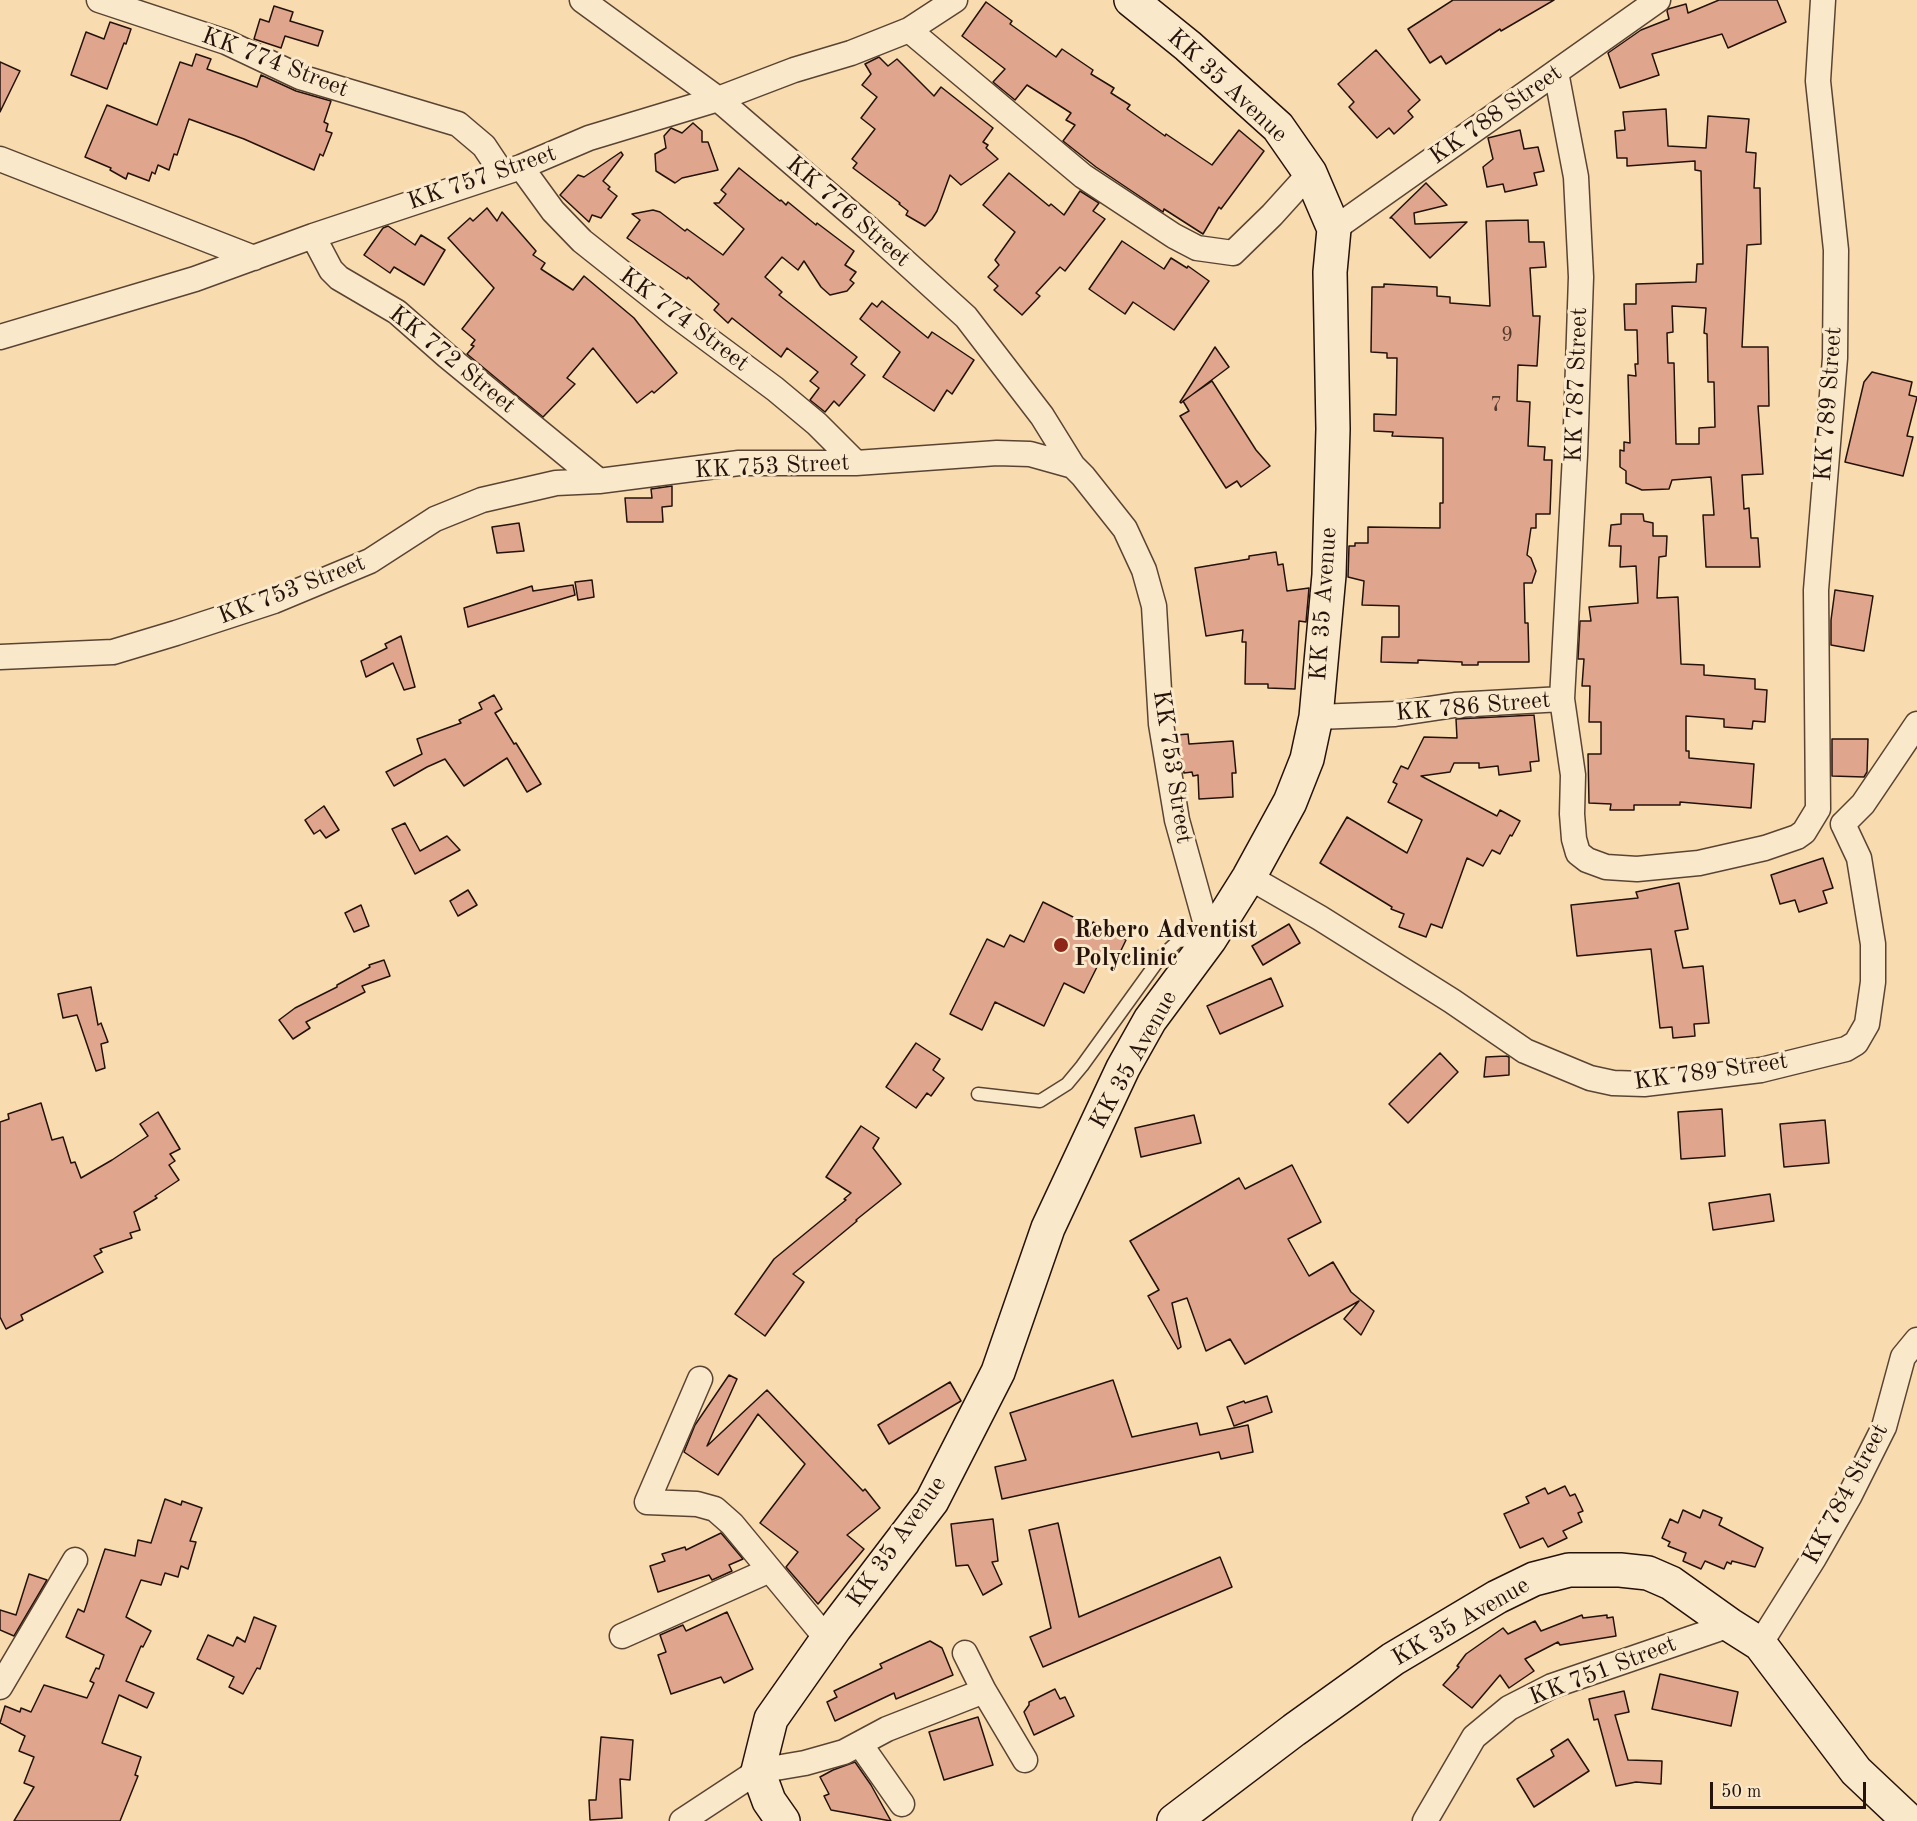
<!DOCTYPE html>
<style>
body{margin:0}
#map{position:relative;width:1917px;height:1821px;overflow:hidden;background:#f8dbae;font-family:"Old Standard TT",serif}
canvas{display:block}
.scale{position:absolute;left:1710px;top:1782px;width:156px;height:27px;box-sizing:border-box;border:3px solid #24120b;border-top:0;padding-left:8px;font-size:18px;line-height:21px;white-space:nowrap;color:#24120b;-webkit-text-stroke:4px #fae8ca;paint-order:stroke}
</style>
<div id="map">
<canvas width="1917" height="1821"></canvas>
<div class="scale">50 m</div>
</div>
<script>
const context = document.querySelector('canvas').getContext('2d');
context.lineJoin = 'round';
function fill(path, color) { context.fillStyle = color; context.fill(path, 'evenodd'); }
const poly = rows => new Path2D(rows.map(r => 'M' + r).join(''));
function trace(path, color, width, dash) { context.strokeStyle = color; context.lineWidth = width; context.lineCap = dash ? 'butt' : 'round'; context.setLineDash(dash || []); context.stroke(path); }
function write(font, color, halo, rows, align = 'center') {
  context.font = font + ' "Old Standard TT",serif'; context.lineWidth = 6; context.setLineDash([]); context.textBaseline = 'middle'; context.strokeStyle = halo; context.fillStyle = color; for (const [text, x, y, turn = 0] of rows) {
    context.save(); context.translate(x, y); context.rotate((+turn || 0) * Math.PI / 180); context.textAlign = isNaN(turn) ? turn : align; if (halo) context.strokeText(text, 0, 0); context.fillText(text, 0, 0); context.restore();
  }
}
const building = poly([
 [1453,0,1554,0,1501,31,1500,29,1446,64,1441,56,1430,63,1408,29,1453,0],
 [1719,0,1777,0,1786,22,1728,48,1722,34,1652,54,1659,75,1620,88,1608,53,1641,30,1669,19,1667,11,1668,9,1686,4,1688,13,1719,0],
 [986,2,1012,21,1010,24,1056,57,1062,49,1093,70,1091,74,1114,88,1111,93,1130,105,1127,109,1165,136,1166,134,1212,165,1239,130,1264,151,1221,209,1219,207,1203,234,1164,209,1163,212,1096,167,1063,141,1075,125,1066,120,1071,113,1027,85,1015,100,993,82,1005,69,962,36,986,2],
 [274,6,293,12,290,21,323,31,318,46,285,36,281,48,254,39,260,19,269,22,274,6],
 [110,22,131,29,126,44,124,43,107,89,71,75,86,32,104,39,110,22],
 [1376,50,1420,100,1408,111,1413,117,1394,134,1389,128,1377,138,1349,107,1354,102,1338,84,1376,50],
 [196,54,211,59,207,69,257,87,261,75,296,91,331,101,324,122,328,124,326,131,332,133,323,156,320,154,314,170,244,139,189,119,177,155,174,154,169,170,158,165,155,174,152,172,149,181,128,173,126,179,110,170,111,168,85,157,107,105,157,125,180,62,192,66,196,54],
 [879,57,888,66,897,59,934,96,941,87,993,128,983,142,988,145,986,148,998,159,961,185,950,175,937,211,932,219,925,226,906,215,908,211,899,204,900,203,853,168,857,163,852,159,875,129,861,118,877,97,862,85,871,74,865,64,879,57],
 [0,62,20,71,0,112,0,62],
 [1666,109,1668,146,1706,148,1708,116,1749,119,1746,152,1756,153,1754,188,1760,188,1761,244,1747,245,1742,347,1768,347,1769,406,1758,406,1763,474,1742,475,1744,509,1749,508,1751,538,1758,538,1760,567,1706,567,1703,515,1714,515,1711,477,1672,480,1669,489,1642,490,1626,483,1626,471,1620,467,1620,450,1624,451,1624,442,1630,443,1628,375,1636,376,1635,364,1638,364,1637,330,1625,330,1624,304,1636,304,1636,284,1696,282,1697,264,1703,264,1701,171,1695,170,1695,161,1627,166,1627,158,1617,158,1615,131,1625,130,1623,112,1666,109],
 [1672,306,1706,308,1704,333,1707,334,1708,382,1714,382,1715,427,1699,428,1699,444,1676,444,1674,363,1668,363,1667,333,1673,332,1672,306],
 [693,123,702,131,702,142,708,142,718,170,682,178,675,183,656,171,655,154,666,148,664,136,671,128,682,133,693,123],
 [1520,130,1524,149,1538,147,1544,171,1534,173,1537,185,1505,192,1503,184,1487,187,1483,167,1493,159,1488,138,1520,130],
 [621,152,623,155,603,181,610,187,608,189,617,196,601,218,592,215,589,222,560,195,578,175,584,177,621,152],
 [739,168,780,201,781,200,786,205,788,202,816,225,817,223,854,251,845,265,856,272,850,280,854,283,847,291,830,295,821,287,804,261,798,270,782,257,765,277,782,292,779,295,857,357,851,364,865,375,839,406,834,401,825,412,810,400,819,388,810,381,818,372,787,348,781,357,732,318,728,323,714,310,719,304,688,277,687,279,627,238,640,220,632,214,653,210,660,212,685,231,687,229,723,255,744,229,714,203,719,203,726,194,721,190,739,168],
 [1009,173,1049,206,1051,204,1064,215,1080,191,1099,203,1093,211,1105,219,1065,271,1060,267,1036,293,1040,296,1022,315,994,290,998,286,988,277,999,265,995,260,1015,232,983,205,1009,173],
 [1426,183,1447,205,1414,213,1415,224,1467,222,1430,258,1392,218,1390,218,1426,183],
 [487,208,497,221,502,212,536,251,533,255,545,263,541,269,573,290,584,276,634,318,677,373,654,393,652,391,637,403,593,348,567,378,575,384,543,417,467,354,474,346,471,345,475,340,462,329,494,288,448,238,470,218,473,221,487,208],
 [1528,220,1529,242,1544,242,1546,267,1530,268,1533,316,1540,316,1537,366,1518,365,1517,401,1530,402,1528,446,1545,447,1544,460,1552,460,1550,514,1536,514,1536,528,1531,528,1527,555,1531,558,1536,571,1532,583,1524,583,1525,623,1528,623,1529,662,1478,662,1478,665,1462,665,1462,662,1418,660,1418,663,1381,662,1382,637,1399,637,1399,606,1362,605,1364,581,1348,577,1349,546,1355,546,1355,543,1368,543,1368,527,1440,528,1440,503,1443,503,1443,438,1392,436,1393,432,1374,431,1374,414,1396,415,1397,358,1387,358,1387,353,1371,352,1372,287,1384,287,1384,284,1437,287,1437,296,1450,297,1450,303,1490,306,1486,221,1528,220],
 [388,226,415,245,421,235,445,250,424,285,394,267,390,273,364,255,383,228,388,226],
 [1122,241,1164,269,1171,258,1187,268,1188,266,1209,281,1174,330,1133,302,1125,314,1089,289,1122,241],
 [882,301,928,338,932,332,974,360,952,394,947,390,934,411,883,377,900,352,860,319,872,303,877,307,882,301],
 [1215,347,1229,367,1181,403,1180,402,1215,347],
 [1872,372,1912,382,1909,395,1917,397,1907,436,1913,437,1903,476,1845,462,1864,382,1872,372],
 [1212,381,1256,450,1270,466,1241,487,1237,481,1226,488,1180,416,1189,411,1183,401,1212,381],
 [672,486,672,506,662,507,663,522,627,522,625,498,652,498,651,489,672,486],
 [1621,514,1643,514,1644,521,1653,523,1653,536,1667,536,1666,556,1659,557,1657,598,1678,597,1681,664,1704,665,1704,675,1755,679,1755,689,1767,690,1765,722,1753,721,1752,729,1724,727,1724,719,1686,716,1686,751,1689,751,1689,758,1754,764,1751,808,1680,802,1680,805,1634,805,1634,810,1610,810,1611,804,1589,803,1588,754,1601,754,1601,722,1589,722,1590,686,1582,686,1584,659,1578,659,1580,621,1591,621,1589,607,1638,603,1636,566,1620,567,1621,546,1609,546,1611,525,1621,524,1621,514],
 [519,523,524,551,497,553,492,527,519,523],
 [1276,552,1278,565,1283,564,1287,591,1309,588,1306,622,1299,621,1295,689,1268,688,1268,684,1245,684,1246,642,1242,642,1243,630,1206,636,1195,568,1249,559,1249,556,1276,552],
 [592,580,594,597,578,600,575,582,592,580],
 [573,585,575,595,468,627,464,608,532,586,533,591,573,585],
 [1835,590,1873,596,1864,651,1831,645,1831,620,1835,590],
 [401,636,415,687,404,690,393,663,366,677,361,661,387,648,385,644,401,636],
 [494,695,502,709,495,713,514,744,516,743,541,784,527,792,507,758,464,786,445,759,427,767,394,786,386,772,422,754,417,739,461,723,459,720,482,709,479,703,494,695],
 [1534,715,1539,761,1530,762,1531,771,1499,775,1498,766,1479,768,1479,763,1454,763,1450,772,1421,776,1497,816,1500,810,1520,821,1512,836,1510,835,1500,854,1492,850,1483,866,1467,858,1442,928,1431,924,1426,937,1399,927,1404,914,1391,909,1392,907,1320,863,1347,817,1407,853,1422,820,1388,802,1397,784,1393,782,1401,766,1408,769,1424,737,1457,738,1456,719,1534,715],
 [1188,734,1189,744,1233,741,1236,773,1232,773,1233,797,1199,799,1198,775,1193,776,1192,772,1184,773,1177,735,1188,734],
 [1832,739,1868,739,1867,772,1864,777,1832,776,1832,739],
 [324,806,339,830,326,838,320,830,314,834,305,820,324,806],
 [405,823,420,851,447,836,460,850,415,874,392,829,405,823],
 [1823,858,1833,888,1823,891,1827,903,1799,912,1795,900,1780,904,1771,875,1823,858],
 [1679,883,1688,929,1675,931,1683,968,1703,966,1709,1023,1694,1024,1695,1036,1673,1038,1672,1027,1660,1028,1651,949,1577,956,1571,905,1638,898,1636,892,1679,883],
 [468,890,477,905,458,916,450,901,468,890],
 [1043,902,1091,926,1093,922,1126,940,1112,969,1099,963,1084,993,1064,983,1044,1026,995,1002,982,1030,950,1014,987,939,1004,947,1010,935,1024,942,1043,902],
 [361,905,369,926,354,932,345,913,361,905],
 [1289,924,1300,943,1263,965,1252,946,1289,924],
 [384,960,390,976,362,986,365,992,306,1022,310,1028,293,1039,279,1020,295,1008,337,987,337,985,370,967,369,965,384,960],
 [1271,978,1283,1006,1220,1034,1207,1006,1271,978],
 [91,987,98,1025,101,1023,108,1042,101,1044,105,1068,96,1071,77,1015,63,1018,58,994,91,987],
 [916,1043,940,1059,933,1070,944,1078,931,1096,927,1093,916,1108,886,1087,916,1043],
 [1440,1053,1458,1072,1408,1123,1389,1104,1440,1053],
 [1506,1056,1509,1057,1509,1075,1484,1077,1486,1057,1506,1056],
 [41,1103,52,1140,63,1137,71,1163,75,1162,81,1178,112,1160,148,1136,140,1124,158,1112,180,1149,170,1154,175,1161,169,1165,179,1180,155,1196,157,1198,134,1212,140,1230,130,1233,132,1238,100,1249,102,1252,94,1256,103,1272,21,1315,23,1320,6,1329,0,1317,0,1122,9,1119,8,1114,41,1103],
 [1722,1109,1725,1156,1681,1159,1678,1112,1722,1109],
 [1194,1115,1201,1143,1141,1157,1135,1128,1194,1115],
 [1825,1120,1829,1163,1784,1167,1780,1124,1825,1120],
 [861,1126,879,1138,873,1148,901,1184,856,1220,857,1221,793,1274,804,1282,765,1336,735,1314,774,1259,846,1200,844,1199,851,1193,826,1177,861,1126],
 [1292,1165,1321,1222,1288,1239,1309,1276,1333,1262,1351,1292,1374,1311,1361,1335,1344,1319,1359,1301,1245,1364,1230,1339,1206,1351,1187,1298,1172,1303,1181,1347,1178,1349,1148,1296,1159,1290,1130,1241,1239,1178,1245,1189,1292,1165],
 [1770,1194,1774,1221,1713,1230,1709,1203,1770,1194],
 [729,1375,737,1379,707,1446,767,1390,863,1491,865,1489,880,1508,847,1535,864,1549,818,1604,786,1567,798,1552,760,1523,805,1464,758,1414,718,1475,684,1452,695,1425,729,1375],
 [1113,1380,1132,1437,1197,1423,1200,1435,1248,1425,1253,1452,1221,1459,1219,1452,1002,1499,995,1467,1026,1460,1010,1413,1113,1380],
 [950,1382,961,1401,889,1444,878,1425,950,1382],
 [1267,1396,1272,1412,1234,1426,1227,1407,1244,1401,1245,1403,1267,1396],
 [1565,1486,1570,1496,1575,1494,1583,1511,1578,1513,1582,1522,1563,1531,1567,1538,1548,1547,1543,1538,1520,1548,1504,1514,1529,1503,1526,1497,1545,1488,1548,1494,1565,1486],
 [165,1499,181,1505,182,1501,202,1508,190,1541,196,1542,188,1569,181,1566,178,1577,165,1573,161,1585,141,1580,126,1617,151,1631,143,1647,141,1646,126,1681,154,1693,147,1708,119,1695,102,1743,141,1757,135,1775,138,1776,120,1821,14,1821,34,1787,24,1783,34,1757,19,1751,25,1736,0,1723,5,1706,20,1712,21,1708,31,1712,44,1685,87,1698,94,1683,90,1681,96,1668,99,1669,104,1655,66,1637,78,1609,84,1612,105,1549,135,1556,138,1540,151,1543,165,1499],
 [1683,1510,1700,1518,1703,1510,1722,1518,1719,1525,1763,1548,1755,1567,1732,1561,1731,1564,1727,1562,1724,1569,1705,1561,1701,1569,1683,1561,1686,1553,1668,1546,1670,1542,1662,1538,1670,1519,1678,1523,1683,1510],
 [993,1519,998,1561,992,1562,1002,1584,983,1595,968,1565,956,1566,951,1524,993,1519],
 [1058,1523,1079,1617,1220,1557,1232,1587,1043,1667,1030,1637,1051,1628,1029,1530,1058,1523],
 [721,1533,743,1559,729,1565,732,1571,712,1580,709,1575,658,1592,650,1566,665,1561,662,1554,685,1547,686,1550,721,1533],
 [29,1574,47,1580,14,1636,0,1630,0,1610,16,1615,29,1574],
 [727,1612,753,1669,724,1683,721,1677,671,1694,658,1655,666,1652,660,1635,683,1625,686,1631,727,1612],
 [1582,1615,1583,1618,1607,1615,1607,1618,1613,1617,1616,1636,1560,1645,1558,1642,1525,1659,1534,1671,1509,1688,1500,1675,1472,1708,1443,1685,1459,1667,1457,1666,1466,1654,1503,1628,1508,1634,1535,1621,1541,1631,1582,1615],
 [254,1617,276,1626,260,1669,257,1668,243,1694,229,1687,234,1677,197,1659,208,1635,233,1646,237,1637,245,1642,254,1617],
 [930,1641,942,1648,953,1675,896,1699,894,1693,835,1721,827,1702,837,1697,834,1691,882,1668,880,1664,930,1641],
 [1660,1674,1738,1692,1731,1726,1652,1709,1660,1674],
 [1055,1689,1060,1699,1065,1697,1074,1716,1034,1735,1024,1712,1029,1705,1029,1702,1055,1689],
 [1624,1691,1629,1712,1615,1715,1628,1760,1662,1761,1661,1784,1636,1782,1616,1786,1598,1719,1594,1720,1589,1699,1624,1691],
 [978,1717,993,1765,944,1780,929,1732,978,1717],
 [601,1737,633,1740,630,1780,620,1779,622,1818,590,1820,589,1800,596,1800,601,1737],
 [1568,1739,1589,1771,1534,1807,1517,1779,1554,1756,1551,1750,1568,1739],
 [855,1762,871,1785,891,1821,831,1810,824,1796,829,1794,820,1777,833,1770,855,1762]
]);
const lane = poly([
 [978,1094,1040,1101,1067,1084,1082,1066,1160,958,1178,941,1204,939]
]);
const street = poly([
 [99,0,226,42,300,77,458,124,484,146,502,173],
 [582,0,718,99,869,229,966,317,1042,416,1073,466],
 [909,30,1083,176,1174,236,1197,248,1233,253,1272,215,1310,173],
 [1556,72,1576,177,1581,277,1575,455,1562,699],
 [0,159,254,258],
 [521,167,553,211,582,241,674,314,775,389,817,424,856,463],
 [1334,229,1658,0],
 [313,236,331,270,339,278,397,312,447,356,599,481],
 [0,337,195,279,313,236,521,167,589,138,718,99,794,70,851,53,909,30,955,0],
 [0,657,113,652,176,633,274,601,370,561,435,519,482,500,556,483,599,481,739,463,856,463,997,453,1030,454,1073,466,1083,476,1125,529,1144,570,1154,606,1161,724,1177,820,1210,939],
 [1316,717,1395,714,1455,705,1562,699,1573,775,1572,814,1574,839,1578,853,1587,860,1606,867,1637,869,1699,863,1765,848,1797,837,1804,832,1818,809],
 [1818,809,1816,590,1835,358,1836,250,1818,81,1823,0],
 [1843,824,1863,804,1917,724],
 [1249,877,1320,918,1452,1001,1525,1051,1590,1078,1613,1083,1644,1084,1761,1070,1846,1049,1856,1043,1867,1024,1873,982,1873,944,1859,858,1843,824],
 [700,1379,647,1502,697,1504,715,1509,732,1524,827,1639],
 [622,1636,770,1570],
 [1760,1644,1814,1558,1850,1495,1884,1427,1903,1357,1917,1340],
 [965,1653,984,1691],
 [0,1687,75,1560],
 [860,1744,902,1804],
 [682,1821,758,1771,805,1763,844,1752,887,1729,984,1691,1025,1760],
 [1425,1821,1474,1737,1509,1708,1552,1686,1730,1625]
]);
const secondary = poly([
 [783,1821,769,1801,758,1771,771,1719,835,1628,932,1501,998,1372,1048,1228,1123,1068,1150,1020,1210,939,1249,877,1290,802,1307,759,1316,717,1329,575,1333,429,1330,272,1334,229,1310,173,1278,127,1188,46,1131,0],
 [1174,1821,1294,1730,1393,1659,1497,1597,1534,1579,1569,1570,1620,1570,1648,1573,1671,1583,1730,1625,1760,1644,1856,1771,1909,1821]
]);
const markers = [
 [1061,945,8,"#8f2418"]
];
const numberNames = [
 ["9",1507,335],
 ["7",1496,405]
];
const streetNames = [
 ["KK 774 Street",275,63,21],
 ["KK 35 Avenue",1227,86,43],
 ["KK 788 Street",1496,115,-35],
 ["KK 757 Street",482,178,-19],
 ["KK 776 Street",848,212,41],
 ["KK 774 Street",684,320,37],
 ["KK 772 Street",452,360,39],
 ["KK 787 Street",1577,385,-88],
 ["KK 789 Street",1829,404,-86],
 ["KK 753 Street",772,467,-3],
 ["KK 753 Street",292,590,-21],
 ["KK 35 Avenue",1324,604,-86],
 ["KK 786 Street",1473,707,-5],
 ["KK 753 Street",1172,767,81],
 ["KK 35 Avenue",1134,1060,-61],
 ["KK 789 Street",1711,1072,-8],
 ["KK 784 Street",1846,1494,-62],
 ["KK 35 Avenue",897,1542,-55],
 ["KK 35 Avenue",1461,1622,-30],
 ["KK 751 Street",1603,1671,-21]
];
const poiNames = [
 ["Rebero Adventist",1074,931],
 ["Polyclinic",1074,959]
];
fill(building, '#e0a68d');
trace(building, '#24120b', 1.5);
trace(lane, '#594434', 15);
trace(street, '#594434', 27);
trace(secondary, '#24120b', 36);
trace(lane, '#fae8ca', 12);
trace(street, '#fae8ca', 24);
trace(secondary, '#fae8ca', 33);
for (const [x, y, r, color] of markers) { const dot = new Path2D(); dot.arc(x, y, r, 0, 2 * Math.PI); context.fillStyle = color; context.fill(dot); trace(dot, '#fae8ca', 2); }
write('21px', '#53372c', null, numberNames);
write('24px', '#24120b', '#fae8ca', streetNames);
write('bold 24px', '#24120b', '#fae8ca', poiNames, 'left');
</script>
